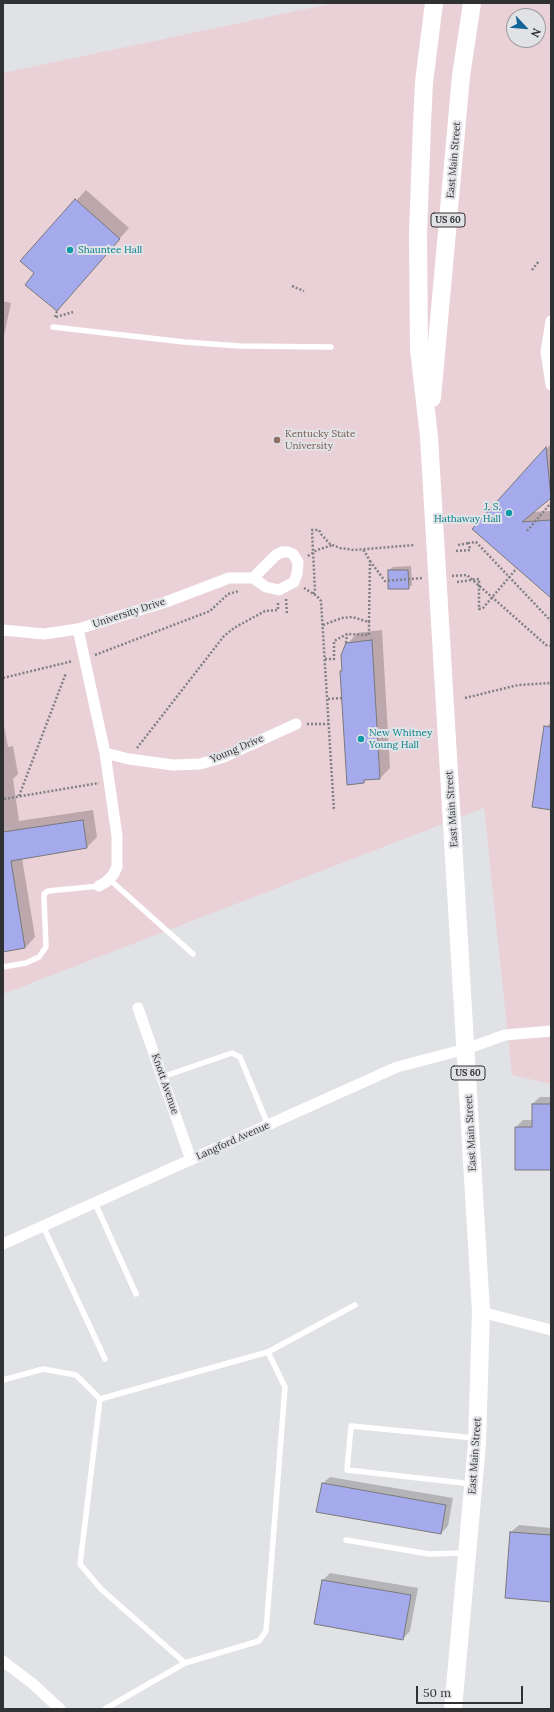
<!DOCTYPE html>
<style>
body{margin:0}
#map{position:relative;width:554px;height:1712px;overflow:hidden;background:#e1e2e5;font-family:Lora,serif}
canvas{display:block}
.frame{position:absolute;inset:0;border:4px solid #303132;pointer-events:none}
.north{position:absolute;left:506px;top:8px;width:40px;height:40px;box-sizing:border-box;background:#e1e2e5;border:1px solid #9a9b9d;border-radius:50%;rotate:116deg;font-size:11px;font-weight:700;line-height:16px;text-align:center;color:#303132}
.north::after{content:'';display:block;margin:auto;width:14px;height:18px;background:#126697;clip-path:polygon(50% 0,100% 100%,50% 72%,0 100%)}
.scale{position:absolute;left:416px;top:1686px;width:107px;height:18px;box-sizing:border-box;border:2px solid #303132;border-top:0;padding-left:5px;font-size:12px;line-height:14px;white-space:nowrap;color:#303132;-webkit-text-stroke:3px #e1e2e5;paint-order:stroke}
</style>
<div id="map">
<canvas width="554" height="1712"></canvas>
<div class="frame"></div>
<div class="north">N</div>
<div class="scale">50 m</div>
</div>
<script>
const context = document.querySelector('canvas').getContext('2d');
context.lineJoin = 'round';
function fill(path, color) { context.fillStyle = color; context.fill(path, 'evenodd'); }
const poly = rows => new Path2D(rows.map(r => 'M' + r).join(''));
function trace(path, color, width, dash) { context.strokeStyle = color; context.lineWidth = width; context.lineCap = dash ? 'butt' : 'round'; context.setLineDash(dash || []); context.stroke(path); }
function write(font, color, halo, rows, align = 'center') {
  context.font = font + ' Lora,serif'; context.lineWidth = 4; context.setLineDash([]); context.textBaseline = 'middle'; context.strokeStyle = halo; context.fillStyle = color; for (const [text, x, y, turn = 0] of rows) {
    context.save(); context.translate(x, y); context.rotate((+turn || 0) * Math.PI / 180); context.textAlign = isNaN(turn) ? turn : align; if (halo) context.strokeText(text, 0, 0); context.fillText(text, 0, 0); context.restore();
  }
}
const education = poly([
 [334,3,551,3,551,1084,512,1075,484,808,3,994,3,73],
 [514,16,538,16,538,40,514,40]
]);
const shadow = poly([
 [86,190,129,228,57,310,36,273,21,261],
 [3,301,11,303,3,340],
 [551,444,551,496,532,512,551,511,551,597,474,529],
 [411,566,412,585,408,588,389,570,393,567],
 [382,630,390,768,380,778,367,779,363,782,341,671,343,669,342,655,344,648,357,633],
 [3,720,8,747,13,746,18,774,13,779,19,821,93,810,97,837,87,847,22,858,35,937,25,948,3,951],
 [551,722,551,809,545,728],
 [540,1097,551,1097,551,1169,516,1127,523,1120,533,1120,532,1104],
 [330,1477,453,1498,448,1526,441,1533,322,1484],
 [519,1525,551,1528,551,1601,511,1532],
 [330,1573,418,1588,410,1631,403,1639,323,1580]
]);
const building = poly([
 [75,199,120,239,57,311,25,285,34,273,20,261,75,199],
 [546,447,551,498,522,522,551,520,551,598,472,529,546,447],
 [388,570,408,570,409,589,388,589,388,570],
 [372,640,380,779,364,780,364,783,347,785,340,671,342,671,341,655,346,643,372,640],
 [544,726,551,727,551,810,532,807,544,726],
 [83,820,87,848,11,861,25,948,3,952,3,832,83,820],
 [532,1104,551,1104,551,1170,515,1170,515,1127,532,1127,532,1104],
 [322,1483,446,1505,441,1534,316,1512,322,1483],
 [510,1532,551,1535,551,1602,505,1598,510,1532],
 [322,1580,411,1595,403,1640,314,1624,322,1580]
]);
const path = poly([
 [532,270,539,261],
 [292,286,304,291],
 [55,317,57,311],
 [56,317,73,312],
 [527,531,551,503],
 [458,545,469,543],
 [456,551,470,550,469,543,476,542,551,621],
 [308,556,317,550,333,545],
 [370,561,385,581,423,578],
 [452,576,467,575,546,645,551,646],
 [457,582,479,579,479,609,483,608,517,568],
 [304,588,317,596,321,601,334,811],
 [313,594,315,591,312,530,319,530,321,534,330,544,340,548,354,550,414,545],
 [286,599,287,614],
 [323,625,342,618,352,617,369,622,370,561,363,549],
 [346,643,347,634],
 [95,655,210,611,228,594,239,591],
 [325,659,334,659,334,641,347,634,369,635,369,622],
 [3,678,73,661],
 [465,698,518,685,551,683],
 [328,699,342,698],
 [307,724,329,724],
 [137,748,224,636,234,628,265,611,278,610,278,602],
 [19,796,66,673],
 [4,799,99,783]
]);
const service = poly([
 [53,327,184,342,240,346,331,347],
 [109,879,193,954],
 [3,967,26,963,39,957,46,947,44,899,44,894,48,891,99,886],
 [162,1077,232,1053,240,1057,268,1125],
 [95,1203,136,1294],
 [43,1226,105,1359],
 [3,1380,43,1369,76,1375,100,1399],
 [472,1484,347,1470,351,1426,475,1438],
 [346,1540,429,1554,465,1553],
 [185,1663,101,1589,80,1564,100,1399,268,1352,355,1305],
 [105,1709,185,1663,259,1641,266,1631,285,1387,268,1352]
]);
const minor = poly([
 [551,321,546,352,551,385],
 [282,552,288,552,293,554,298,562,297,574,294,582,279,590,266,587,253,578,276,555,282,552],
 [78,629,105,753,117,836,117,867,113,875,106,882,99,886],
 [3,630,44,634,78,629,166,602,229,578,253,578],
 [105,753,129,759,173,765,200,764,224,757,296,724],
 [138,1008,191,1160],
 [3,1244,397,1067,466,1049,505,1035,551,1031],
 [481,1312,551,1330],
 [3,1661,33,1684,60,1709]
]);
const primary = poly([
 [434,3,424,82,422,124,418,234,419,349,429,437,481,1312,477,1444,453,1709],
 [432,398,461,76,472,3]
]);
const markers = [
 [70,250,4,"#0f9aa8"],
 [277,440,4,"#8d6e63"],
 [509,513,4,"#0f9aa8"],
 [361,739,4,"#0f9aa8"]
];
const shields = [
 [448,220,34],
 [468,1073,34]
];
const shieldNames = [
 ["US 60",448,220],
 ["US 60",468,1073]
];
const streetNames = [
 ["East Main Street",454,160,-85],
 ["University Drive",129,613,-18],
 ["Young Drive",237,749,-23],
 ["East Main Street",452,809,-94],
 ["Knott Avenue",165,1084,71],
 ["East Main Street",471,1133,-93],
 ["Langford Avenue",233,1141,-24],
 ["East Main Street",475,1456,-86]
];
const cultureNames = [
 ["Shauntee Hall",78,250],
 ["J. S.",501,507,"right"],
 ["Hathaway Hall",501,519,"right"],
 ["New Whitney",369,733],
 ["Young Hall",369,745]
];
const educationNames = [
 ["Kentucky State",285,434],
 ["University",285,446]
];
fill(education, '#ead1d7');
fill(shadow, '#0003');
fill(building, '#a5aaed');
trace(building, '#78797c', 1);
trace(path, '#808183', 2.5, [2, 2]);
trace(service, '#fff', 5.5);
trace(minor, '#fff', 11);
trace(primary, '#fff', 18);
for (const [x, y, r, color] of markers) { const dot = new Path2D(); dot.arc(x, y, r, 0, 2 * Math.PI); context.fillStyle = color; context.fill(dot); trace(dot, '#e1e2e5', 1.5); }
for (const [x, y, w] of shields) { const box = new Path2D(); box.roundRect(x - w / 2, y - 7, w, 14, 3); context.fillStyle = '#e1e2e5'; context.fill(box); trace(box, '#303132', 1); }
write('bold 9px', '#303132', null, shieldNames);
write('10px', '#303132', '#e1e2e5', streetNames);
write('10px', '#0d838f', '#e1e2e5', cultureNames, 'left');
write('10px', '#785e54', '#e1e2e5', educationNames, 'left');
</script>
